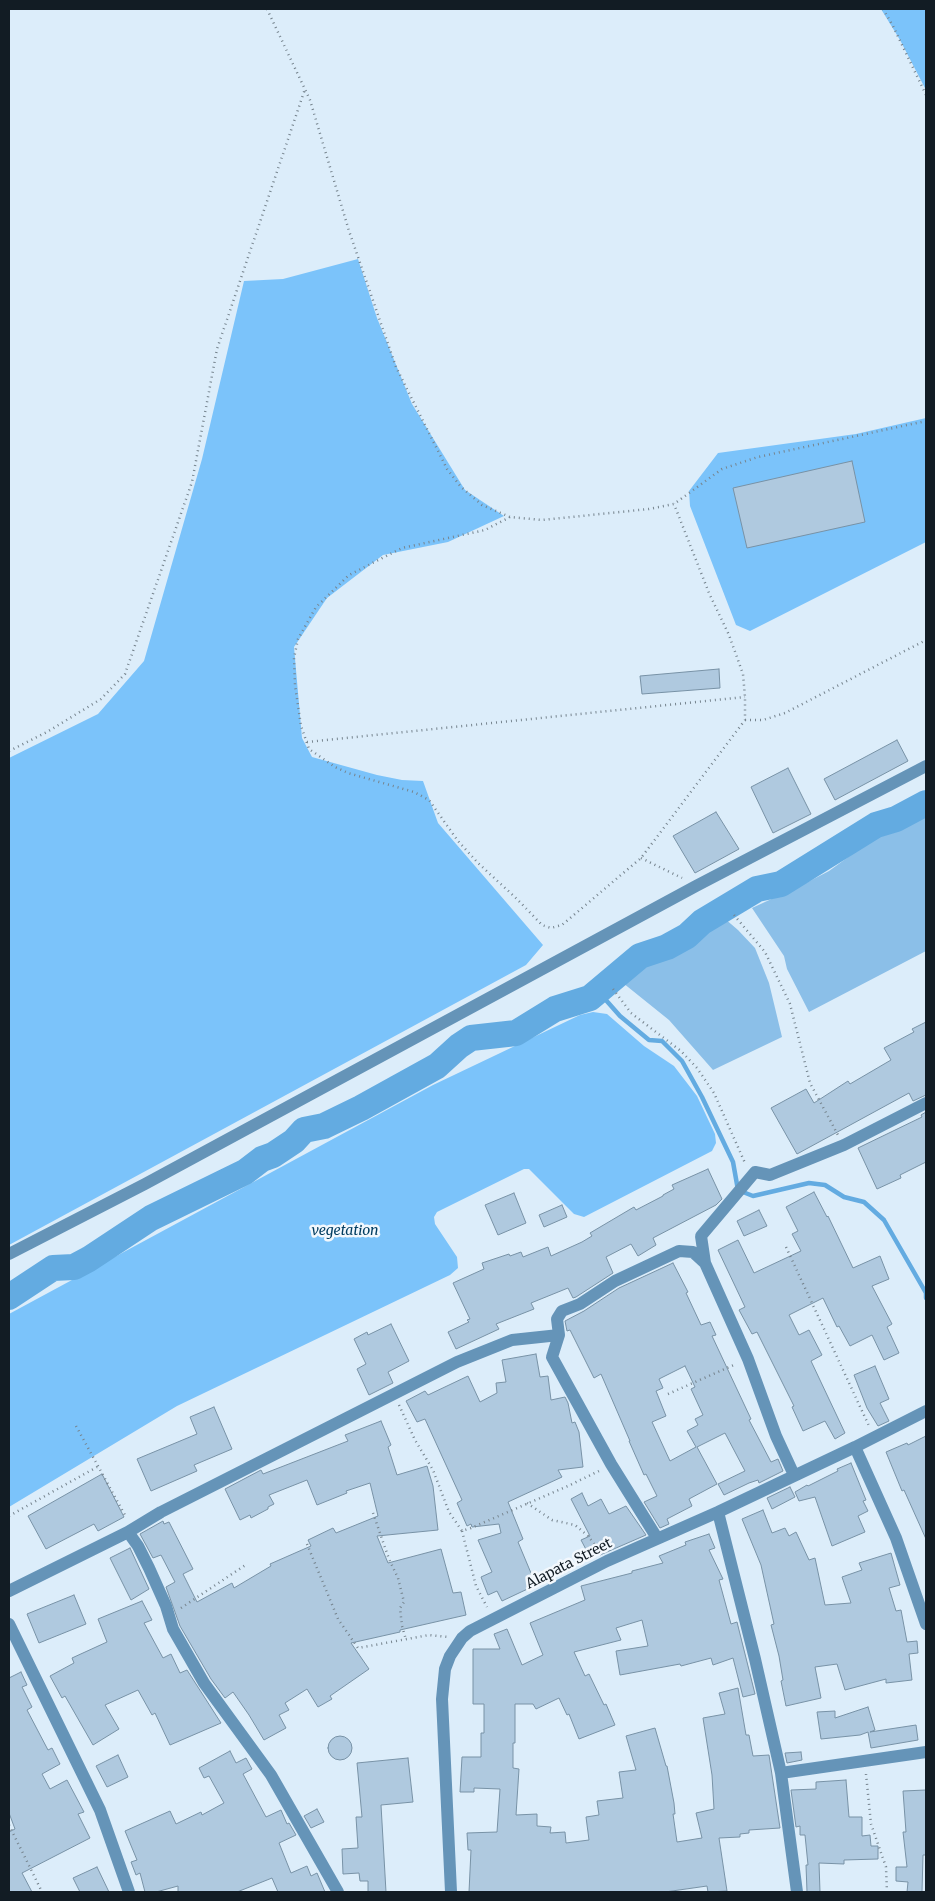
<!DOCTYPE html>
<style>
body{margin:0}
#map{position:relative;width:935px;height:1901px;overflow:hidden;background:#dcedfa;font-family:Merriweather,serif}
canvas{display:block}
.frame{position:absolute;inset:0;border:10px solid #121c24;pointer-events:none}
</style>
<div id="map">
<canvas width="935" height="1901"></canvas>
<div class="frame"></div>
</div>
<script>
const context = document.querySelector('canvas').getContext('2d');
context.lineJoin = 'round';
function fill(path, color) { context.fillStyle = color; context.fill(path, 'evenodd'); }
const poly = rows => new Path2D(rows.map(r => 'M' + r).join(''));
function trace(path, color, width, dash) { context.strokeStyle = color; context.lineWidth = width; context.lineCap = dash ? 'butt' : 'round'; context.setLineDash(dash || []); context.stroke(path); }
function write(font, color, halo, rows, align = 'center') {
  context.font = font + ' Merriweather,serif'; context.lineWidth = 5; context.setLineDash([]); context.textBaseline = 'middle'; context.strokeStyle = halo; context.fillStyle = color; for (const [text, x, y, turn = 0] of rows) {
    context.save(); context.translate(x, y); context.rotate((+turn || 0) * Math.PI / 180); context.textAlign = isNaN(turn) ? turn : align; if (halo) context.strokeText(text, 0, 0); context.fillText(text, 0, 0); context.restore();
  }
}
const green = poly([
 [926,810,926,951,809,1012,787,969,784,956,752,908,806,883,829,871,876,837],
 [724,918,738,930,755,948,769,983,782,1037,713,1070,669,1020,623,983,651,953]
]);
const forest = poly([
 [881,9,926,9,926,90,900,40],
 [358,259,377,318,412,404,465,490,504,516,448,542,383,555,327,598,294,647,302,738,312,757,377,775,402,780,423,781,438,823,543,945,526,965,9,1245,9,758,98,714,144,661,202,459,244,281,283,279],
 [926,418,926,542,750,631,736,625,690,506,689,491,718,453,856,434],
 [593,1012,607,1014,644,1046,674,1066,697,1096,715,1134,716,1143,712,1151,584,1217,574,1214,529,1169,524,1169,437,1212,434,1217,435,1224,457,1257,458,1268,450,1275,177,1406,9,1507,9,1314,433,1085,580,1015]
]);
const stream = poly([
 [597,990,620,1016,649,1040,662,1041,682,1061,702,1097,733,1162,738,1190,753,1196,809,1183,825,1185,844,1197,864,1202,884,1220,926,1293,926,1298]
]);
const river = poly([
 [9,1297,53,1268,74,1267,89,1259,151,1218,245,1172,262,1159,273,1155,294,1141,304,1130,324,1126,361,1108,437,1066,459,1046,471,1038,516,1033,555,1009,590,998,640,956,667,947,687,936,702,922,757,889,781,884,876,825,896,819,926,803]
]);
const building = poly([
 [852,461,865,522,747,548,733,488,852,461],
 [719,669,720,688,642,694,640,676,719,669],
 [897,740,908,761,835,800,824,779,897,740],
 [788,768,811,814,773,833,751,787,788,768],
 [716,812,739,849,695,873,673,836,716,812],
 [926,1022,926,1095,913,1101,909,1093,797,1154,771,1108,806,1089,814,1103,848,1081,850,1084,891,1060,884,1048,914,1032,912,1029,926,1022],
 [926,1112,926,1162,900,1175,901,1178,877,1189,858,1148,922,1117,921,1115,926,1112],
 [708,1169,722,1199,716,1205,653,1238,656,1245,638,1256,631,1244,606,1257,613,1273,576,1297,573,1298,568,1288,531,1303,534,1309,496,1324,499,1329,456,1349,448,1332,469,1322,467,1320,470,1319,453,1283,484,1269,482,1263,509,1254,510,1256,521,1252,523,1257,548,1247,551,1256,582,1242,592,1236,590,1233,634,1207,636,1210,663,1196,663,1195,674,1189,672,1185,708,1169],
 [814,1192,827,1217,828,1216,853,1268,880,1256,889,1279,872,1286,892,1324,887,1327,899,1353,884,1360,872,1335,850,1346,839,1326,837,1327,823,1298,789,1315,799,1335,809,1330,822,1355,811,1361,845,1433,835,1439,825,1421,803,1431,792,1407,794,1406,757,1332,752,1334,739,1310,745,1307,718,1250,738,1240,754,1273,801,1251,792,1234,798,1231,786,1207,814,1192],
 [514,1193,526,1223,498,1235,485,1205,514,1193],
 [562,1205,567,1217,544,1227,539,1215,562,1205],
 [759,1210,767,1226,744,1236,737,1221,759,1210],
 [673,1263,688,1292,686,1293,701,1325,710,1322,716,1335,712,1336,751,1419,749,1420,771,1462,778,1459,783,1471,759,1483,758,1480,749,1483,724,1495,718,1484,745,1471,725,1433,697,1447,717,1484,689,1499,692,1506,667,1519,669,1524,660,1528,644,1502,657,1496,646,1474,644,1475,629,1441,630,1441,601,1374,594,1378,570,1330,567,1331,565,1321,584,1311,619,1288,673,1263],
 [685,1366,695,1387,691,1389,703,1415,695,1419,698,1425,687,1431,696,1447,670,1461,652,1422,666,1416,656,1391,663,1388,659,1379,685,1366],
 [391,1324,409,1361,388,1372,393,1383,369,1395,357,1369,366,1364,354,1339,367,1332,368,1335,391,1324],
 [536,1354,540,1377,548,1376,551,1400,565,1397,568,1403,572,1423,575,1422,579,1432,583,1467,558,1470,562,1477,508,1502,523,1539,518,1542,536,1585,502,1601,497,1591,488,1595,481,1577,492,1572,478,1540,501,1533,499,1524,472,1527,471,1524,467,1526,457,1503,462,1500,425,1419,417,1422,406,1401,425,1391,428,1395,468,1376,480,1402,497,1393,496,1383,506,1382,502,1360,536,1354],
 [875,1366,889,1399,880,1403,889,1421,878,1426,867,1408,854,1375,875,1366],
 [214,1407,232,1449,194,1465,197,1471,151,1491,137,1459,197,1434,190,1417,214,1407],
 [381,1421,391,1445,388,1447,397,1475,427,1466,433,1486,438,1530,377,1536,388,1563,441,1549,453,1593,461,1592,466,1615,400,1630,400,1632,351,1643,369,1669,330,1696,332,1699,318,1707,307,1689,285,1703,289,1710,279,1715,286,1728,264,1740,249,1715,233,1692,225,1698,211,1679,180,1626,166,1587,175,1582,161,1555,153,1558,140,1534,163,1521,164,1524,169,1522,193,1569,183,1574,197,1602,232,1583,234,1588,271,1566,270,1564,311,1546,308,1540,333,1528,336,1533,378,1516,370,1483,346,1491,347,1493,317,1505,307,1480,269,1495,274,1504,268,1507,268,1509,251,1518,250,1515,240,1520,225,1489,261,1470,263,1474,348,1441,345,1435,381,1421],
 [926,1436,926,1539,904,1490,902,1491,886,1452,907,1443,908,1445,926,1436],
 [851,1463,866,1500,863,1501,868,1511,858,1516,865,1532,832,1546,815,1497,799,1501,795,1492,807,1485,808,1486,838,1471,837,1469,851,1463],
 [102,1474,124,1517,98,1531,94,1524,46,1549,28,1516,102,1474],
 [790,1487,795,1497,772,1509,767,1498,790,1487],
 [582,1493,588,1506,601,1499,609,1514,626,1506,646,1535,600,1555,599,1553,590,1557,581,1540,590,1536,571,1499,582,1493],
 [763,1510,772,1533,785,1528,789,1536,796,1532,809,1560,815,1558,825,1605,851,1603,842,1577,862,1570,859,1563,891,1553,900,1585,889,1588,896,1611,901,1610,907,1642,917,1641,918,1653,909,1654,912,1680,886,1683,886,1679,845,1690,837,1664,815,1667,821,1698,786,1706,781,1681,783,1680,779,1656,771,1625,774,1624,761,1565,742,1519,763,1510],
 [709,1534,715,1548,709,1550,723,1579,719,1580,731,1624,737,1622,755,1694,743,1697,733,1658,713,1665,711,1658,681,1666,680,1664,620,1675,616,1651,648,1646,642,1620,616,1628,621,1640,574,1652,585,1676,589,1674,604,1705,606,1704,615,1725,579,1739,569,1714,567,1715,559,1698,536,1709,533,1704,515,1704,515,1743,513,1743,513,1768,519,1769,516,1815,537,1814,537,1826,551,1827,550,1833,565,1832,566,1843,589,1840,586,1817,599,1815,597,1801,623,1798,619,1772,636,1770,626,1736,655,1728,666,1766,667,1766,674,1803,675,1814,673,1814,677,1842,702,1838,696,1813,714,1809,712,1775,703,1718,725,1714,719,1693,738,1688,746,1735,749,1735,753,1756,769,1755,780,1828,749,1830,749,1833,740,1834,740,1837,719,1838,727,1891,708,1892,707,1886,665,1892,469,1892,471,1850,468,1850,467,1833,497,1832,500,1789,474,1788,474,1792,460,1792,462,1757,481,1757,481,1733,484,1733,484,1704,473,1704,473,1649,500,1649,494,1634,507,1629,522,1665,543,1655,530,1623,585,1600,581,1586,632,1573,632,1571,663,1563,659,1556,686,1545,685,1542,709,1534],
 [130,1548,149,1589,131,1600,110,1558,130,1548],
 [74,1595,86,1624,39,1643,27,1614,74,1595],
 [142,1601,152,1620,144,1623,163,1658,171,1654,180,1673,187,1670,221,1723,170,1745,155,1713,152,1715,138,1690,105,1705,119,1729,93,1745,65,1696,62,1698,50,1676,74,1663,72,1658,107,1642,98,1619,142,1601],
 [21,1672,27,1685,22,1687,32,1707,27,1710,48,1750,52,1748,60,1764,42,1774,50,1789,67,1780,84,1812,78,1814,90,1838,22,1873,32,1892,9,1892,9,1832,15,1829,9,1813,9,1678,21,1672],
 [868,1707,875,1730,870,1732,916,1725,918,1740,871,1748,868,1732,860,1735,821,1739,817,1712,835,1711,835,1718,868,1707],
 '328 1748a12 12 0 1 1 24 0a12 12 0 1 1-24 0Z',
 [230,1751,236,1763,246,1758,252,1769,243,1774,266,1817,281,1810,287,1824,289,1823,296,1835,279,1843,291,1873,307,1866,311,1876,317,1873,325,1892,278,1892,272,1878,237,1892,178,1892,178,1886,156,1892,145,1892,140,1873,136,1875,131,1862,137,1860,125,1831,170,1811,176,1824,201,1812,202,1815,224,1803,209,1776,204,1778,199,1768,230,1751],
 [801,1752,802,1760,787,1763,785,1753,801,1752],
 [118,1755,128,1777,107,1787,96,1766,118,1755],
 [408,1758,413,1802,381,1805,386,1892,368,1892,368,1881,360,1881,359,1873,343,1874,342,1849,358,1848,356,1817,362,1817,357,1763,408,1758],
 [846,1780,849,1817,862,1817,862,1836,870,1835,871,1846,878,1846,878,1859,844,1860,844,1864,819,1863,820,1892,807,1892,806,1865,808,1865,805,1835,800,1835,800,1826,796,1827,791,1790,816,1789,816,1782,846,1780],
 [926,1790,926,1855,923,1855,922,1892,907,1892,908,1882,896,1881,896,1867,907,1867,903,1832,906,1832,903,1791,926,1790],
 [317,1809,324,1822,311,1828,304,1816,317,1809],
 [97,1867,109,1892,80,1892,73,1878,97,1867]
]);
const path = poly([
 [267,9,310,100,349,231,396,367,447,469,461,487,482,505,510,517,542,520,649,509,674,504,722,469,758,457,926,421],
 [883,9,893,26,926,95],
 [510,517,485,530,402,548,349,575,316,607,298,639,294,658,295,685,301,726,309,749,335,767,348,773,414,792,429,800,458,841,478,863,517,899,542,925,551,928,562,925,641,858,745,720,745,697,743,674,729,635,709,593,674,504],
 [745,720,763,720,785,713,926,640],
 [307,742,745,697],
 [9,751,47,732,101,699,125,674,192,482,217,349,305,89],
 [641,858,682,878],
 [734,915,765,952,790,1004,810,1083,838,1135],
 [613,989,631,1013,681,1051,697,1068,714,1093,745,1163],
 [786,1247,869,1426],
 [668,1394,736,1364],
 [399,1405,415,1440,433,1470,449,1512,462,1531,471,1528,568,1486,601,1470],
 [76,1426,126,1517],
 [527,1503,552,1520,575,1525,588,1536,599,1550],
 [373,1513,389,1559,398,1578,404,1602,400,1608,402,1626,406,1640],
 [9,1516,97,1467],
 [462,1531,476,1586,487,1607],
 [307,1544,338,1619,358,1648,429,1635,448,1637],
 [181,1608,247,1564],
 [866,1774,871,1824,886,1867,887,1892],
 [9,1825,42,1892]
]);
const minor = poly([
 [9,1254,145,1184,696,886,926,766],
 [855,1447,896,1538,926,1624],
 [794,1475,776,1436,748,1359,705,1263,701,1236,755,1172,770,1175,844,1145,926,1103],
 [718,1512,755,1659,781,1773,797,1892],
 [128,1532,138,1546,149,1568,166,1606,173,1629,204,1683,271,1775,338,1892],
 [657,1538,611,1464,552,1357,559,1335,557,1319,562,1311,580,1304,615,1281,679,1251,693,1252,705,1263],
 [9,1591,128,1532,161,1512,457,1362,512,1340,559,1335],
 [9,1624,100,1810,129,1892],
 [781,1773,926,1752],
 [451,1892,442,1699,445,1669,450,1656,462,1638,470,1631,607,1561,718,1512,855,1447,926,1411]
]);
const parkNames = [
 ["vegetation",345,1231]
];
const streetNames = [
 ["Alapata Street",569,1564,-27]
];
fill(green, '#8bbfe8');
fill(forest, '#7bc3fa');
trace(stream, '#63abe1', 4.5);
trace(river, '#63abe1', 26);
fill(building, '#afc9df');
trace(building, '#7892a6', 1);
trace(path, '#76848e', 2.5, [1, 4]);
trace(minor, '#6594b8', 12);
write('italic 14px', '#033e62', '#f3f8fd', parkNames);
write('14px', '#121c24', '#f3f8fd', streetNames);
</script>
